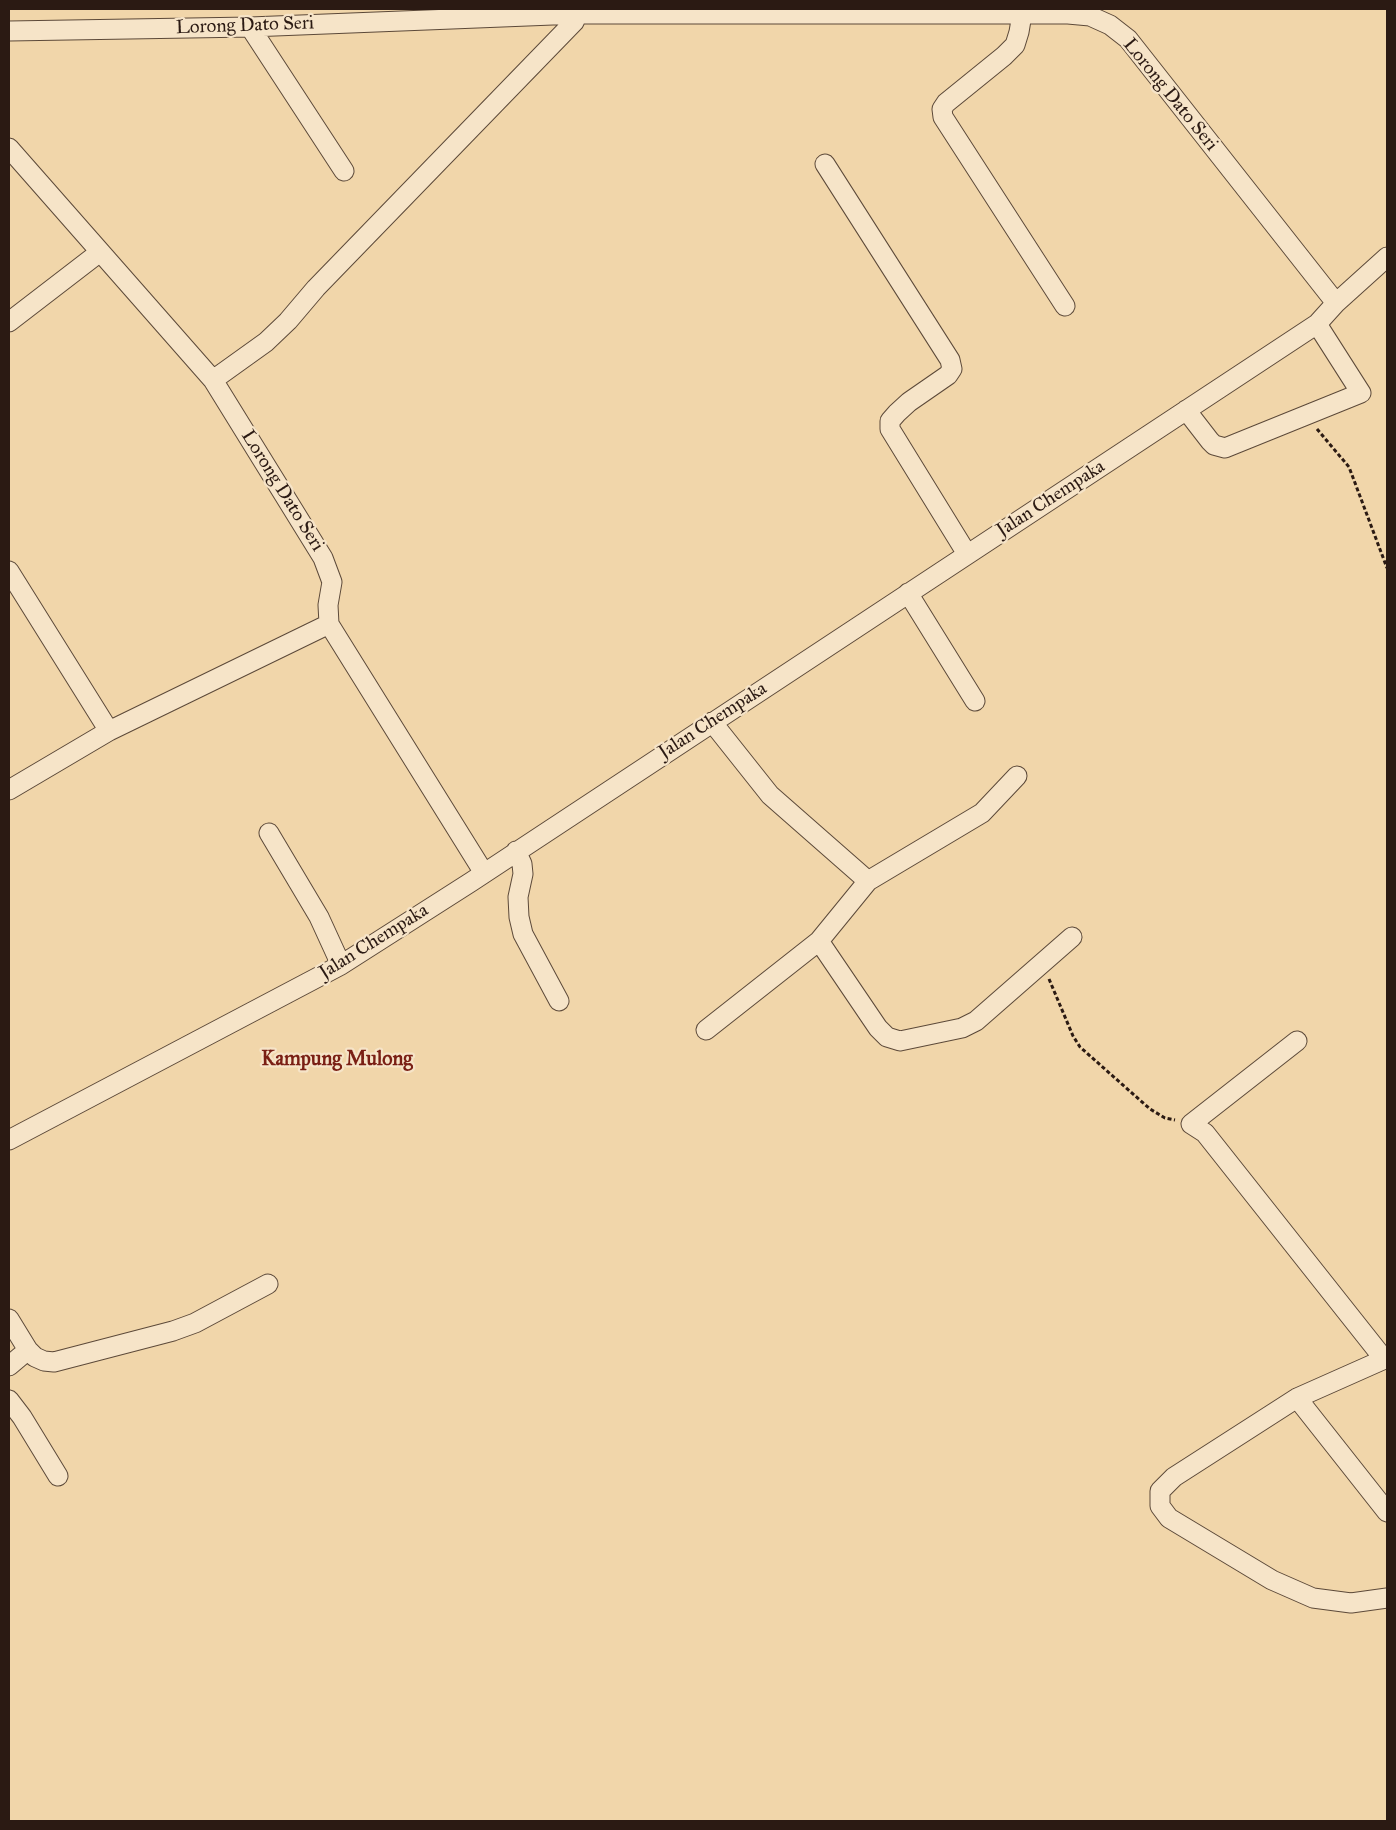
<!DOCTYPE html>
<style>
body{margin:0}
#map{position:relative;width:1396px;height:1830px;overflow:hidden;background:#f1d6aa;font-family:"IM FELL Great Primer",serif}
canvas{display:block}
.frame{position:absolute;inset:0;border:10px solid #2b1a13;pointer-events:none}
</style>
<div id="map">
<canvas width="1396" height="1830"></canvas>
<div class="frame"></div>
</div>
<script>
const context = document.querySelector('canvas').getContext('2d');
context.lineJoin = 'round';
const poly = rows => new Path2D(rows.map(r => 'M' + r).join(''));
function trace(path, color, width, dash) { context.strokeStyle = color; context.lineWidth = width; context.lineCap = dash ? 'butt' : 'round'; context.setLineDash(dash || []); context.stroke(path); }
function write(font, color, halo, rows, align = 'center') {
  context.font = font + ' "IM FELL Great Primer",serif'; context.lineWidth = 4.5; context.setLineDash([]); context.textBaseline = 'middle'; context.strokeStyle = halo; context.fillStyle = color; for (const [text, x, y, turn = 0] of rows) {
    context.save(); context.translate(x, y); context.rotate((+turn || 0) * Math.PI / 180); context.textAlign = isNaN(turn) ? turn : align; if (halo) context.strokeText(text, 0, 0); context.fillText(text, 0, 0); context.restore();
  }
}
const path = poly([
 [1317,429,1349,467,1387,568],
 [1049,979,1073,1036,1080,1047,1150,1109,1165,1118,1175,1120]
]);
const minor = poly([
 [1022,14,1019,32,1015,45,1004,56,946,103,942,109,943,117,1065,306],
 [250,27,344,171],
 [9,31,250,27,578,14,1068,14,1090,16,1110,25,1128,39,1336,303],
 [9,148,213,380,323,558,332,582,328,605,329,624,484,873],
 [825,164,950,360,952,369,948,375,909,402,897,413,890,421,890,429,967,554],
 [9,322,100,252],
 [213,380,266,342,288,321,316,288,574,22,578,14],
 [1186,410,1210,441,1214,445,1225,448,1361,393,1317,324],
 [9,571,109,731,9,790],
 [908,593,975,701],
 [712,722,770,795,868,881],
 [109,731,329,624],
 [269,833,319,917,341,965],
 [516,851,522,864,523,874,518,897,519,917,523,934,559,1001],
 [819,941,878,1028,887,1037,900,1041,962,1028,976,1021,1072,937],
 [706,1030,819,941,868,881,982,813,1017,776],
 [1297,1041,1191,1124,1205,1133,1384,1359],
 [9,1140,341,965,471,882,1317,324,1336,303,1387,257],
 [9,1319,28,1350,35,1357,44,1361,54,1362,173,1331,195,1323,268,1284],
 [1387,1358,1297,1398,1174,1477,1160,1491,1160,1506,1169,1518,1272,1580,1313,1598,1351,1603,1387,1598],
 [9,1366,28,1350],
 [1297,1398,1387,1512],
 [9,1400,22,1417,58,1476]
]);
const streetNames = [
 ["Lorong Dato Seri",245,26,-2],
 ["Lorong Dato Seri",1170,95,51],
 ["Lorong Dato Seri",282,491,58],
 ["Jalan Chempaka",1051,499,-33],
 ["Jalan Chempaka",713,721,-33],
 ["Jalan Chempaka",374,942,-32]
];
const neighbourhoodNames = [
 ["Kampung Mulong",337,1060]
];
trace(minor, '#5c4939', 21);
trace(path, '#2b1a13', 3, [4, 2.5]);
trace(minor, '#f6e4c8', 19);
write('19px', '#2b1a13', '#f6e4c8', streetNames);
write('bold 20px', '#7a1f14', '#f6e4c8', neighbourhoodNames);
</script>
